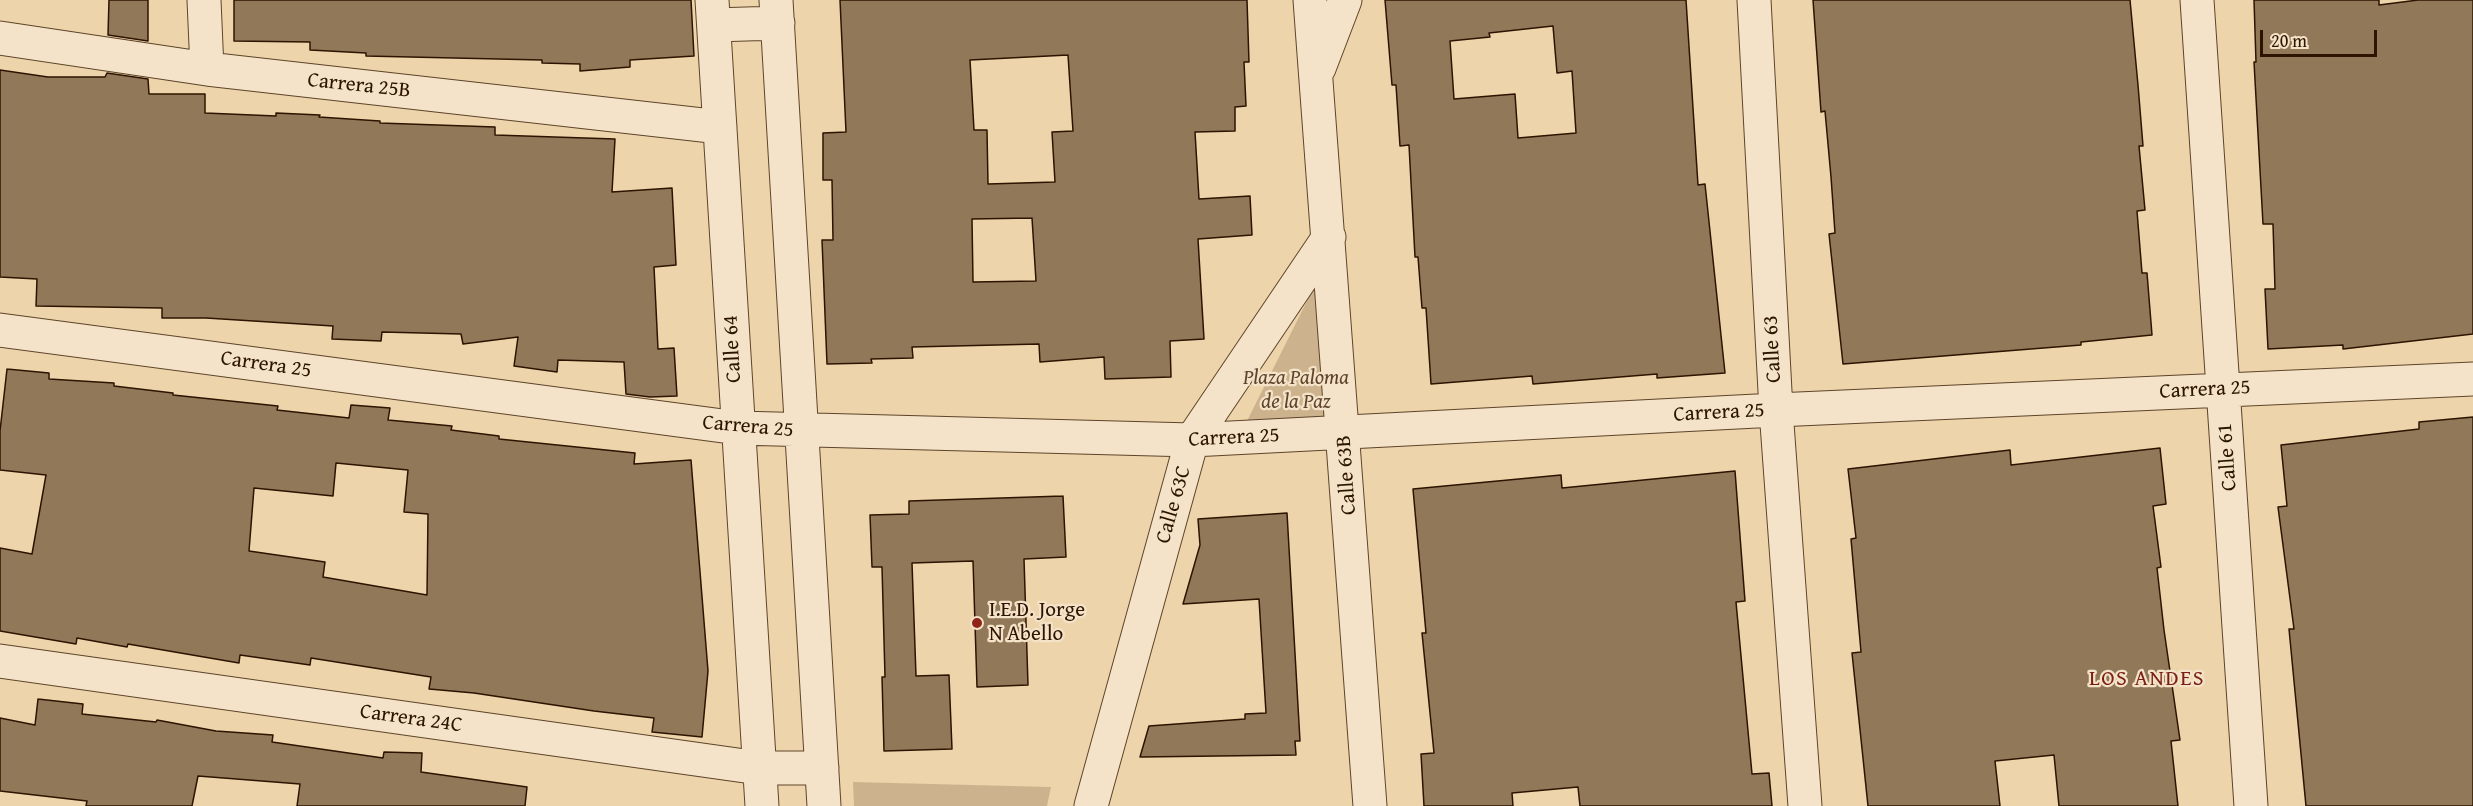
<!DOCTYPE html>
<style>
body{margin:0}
#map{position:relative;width:2473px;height:806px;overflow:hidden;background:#eed4aa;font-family:"Gentium Book Plus",serif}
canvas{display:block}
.scale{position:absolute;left:2260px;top:30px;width:117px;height:27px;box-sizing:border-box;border:3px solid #2d1400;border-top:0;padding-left:8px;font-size:18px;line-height:21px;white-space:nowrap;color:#2d1400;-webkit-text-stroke:4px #f4e3c8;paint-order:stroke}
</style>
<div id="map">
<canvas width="2473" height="806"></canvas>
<div class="scale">20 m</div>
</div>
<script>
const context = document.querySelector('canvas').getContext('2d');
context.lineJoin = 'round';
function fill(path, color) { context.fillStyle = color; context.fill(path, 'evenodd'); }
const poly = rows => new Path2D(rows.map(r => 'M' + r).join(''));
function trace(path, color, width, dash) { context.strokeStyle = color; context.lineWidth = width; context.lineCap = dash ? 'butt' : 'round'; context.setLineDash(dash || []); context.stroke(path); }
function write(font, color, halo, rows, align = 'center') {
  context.font = font + ' "Gentium Book Plus",serif'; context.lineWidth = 4.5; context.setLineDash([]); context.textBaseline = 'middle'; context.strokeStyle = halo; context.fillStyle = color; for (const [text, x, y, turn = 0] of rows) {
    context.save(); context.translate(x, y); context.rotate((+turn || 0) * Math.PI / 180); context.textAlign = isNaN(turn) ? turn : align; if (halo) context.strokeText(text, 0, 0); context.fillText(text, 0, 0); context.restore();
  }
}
const green = poly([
 [1314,287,1331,423,1247,421],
 [853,782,1051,787,1047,806,854,806]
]);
const building = poly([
 [109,0,148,0,148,41,108,35,109,0],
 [234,0,691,0,694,56,630,60,630,67,580,71,580,64,542,63,542,60,366,56,366,53,310,50,310,42,234,41,234,0],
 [840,0,1247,0,1249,62,1244,62,1246,106,1235,107,1235,131,1195,132,1199,199,1250,196,1252,235,1198,239,1204,339,1170,341,1171,377,1105,379,1104,357,1040,362,1039,344,912,347,913,358,871,359,872,363,827,364,822,240,833,240,832,180,823,180,823,133,846,132,840,0],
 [1068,55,1073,131,1052,132,1055,182,988,184,987,130,974,130,970,60,1068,55],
 [1032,218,1036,281,973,282,972,219,1032,218],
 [1385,0,1686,0,1698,185,1705,184,1725,373,1657,378,1657,374,1533,384,1532,376,1431,384,1426,308,1422,308,1418,257,1415,257,1409,145,1400,146,1396,85,1392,85,1385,0],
 [1553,26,1557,73,1572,71,1576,133,1518,138,1515,94,1454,99,1450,41,1490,37,1489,33,1553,26],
 [1813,0,2130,0,2138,85,2143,146,2139,146,2145,210,2137,211,2142,273,2147,273,2152,335,2081,342,2081,345,1843,364,1829,234,1835,233,1831,177,1825,111,1821,112,1813,0],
 [2254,0,2379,0,2379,5,2418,0,2473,0,2473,334,2343,349,2343,345,2268,349,2265,289,2275,289,2273,224,2263,224,2254,62,2256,62,2254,0],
 [0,70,48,77,105,77,107,73,148,79,149,94,205,94,205,113,276,116,276,113,320,115,319,117,380,121,380,123,495,127,495,135,615,139,612,192,672,188,676,265,654,267,658,349,674,348,677,396,650,397,626,394,624,362,558,360,557,372,514,366,518,337,463,344,461,334,382,332,381,341,332,339,333,326,206,318,162,318,162,308,36,306,37,279,0,277,0,70],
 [7,369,49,373,49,379,114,383,114,386,173,393,173,395,278,406,277,410,349,418,351,405,390,408,388,420,452,426,451,430,499,436,499,439,635,453,634,464,691,460,708,671,702,737,652,732,654,718,594,711,474,693,429,689,431,677,311,658,310,665,240,655,239,663,128,644,127,647,77,638,76,644,0,631,0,548,32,554,46,475,0,470,0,431,7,369],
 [336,463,408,470,404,512,428,514,427,595,323,577,325,562,249,551,254,488,333,496,336,463],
 [2473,417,2473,806,2306,806,2289,629,2294,629,2278,507,2287,506,2281,445,2419,429,2419,422,2473,417],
 [2160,448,2166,504,2153,506,2161,567,2157,568,2164,630,2180,740,2171,741,2178,806,2059,806,2054,755,1995,761,2000,806,1868,806,1852,653,1861,652,1851,539,1856,538,1848,469,2010,450,2011,465,2160,448],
 [1735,471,1745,601,1736,602,1752,774,1769,773,1772,806,1580,806,1578,787,1512,793,1513,806,1424,806,1421,754,1434,753,1422,633,1426,633,1413,489,1561,475,1562,488,1735,471],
 [1063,496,1066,557,1024,559,1028,685,977,687,973,561,912,563,916,676,949,675,952,749,884,751,882,677,885,677,882,567,872,567,870,515,909,514,909,501,1063,496],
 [1287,513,1300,741,1295,741,1296,755,1140,757,1149,726,1245,719,1245,714,1266,713,1259,599,1183,604,1200,545,1198,519,1287,513],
 [38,699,83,704,82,714,156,722,157,720,216,731,273,735,272,742,383,758,384,752,422,753,421,772,527,787,525,806,297,806,300,784,198,776,192,806,86,806,87,801,0,791,0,718,35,725,38,699]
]);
const minor = poly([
 [204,0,207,69],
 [712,0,762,806],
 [776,0,824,806],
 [1310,0,1370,806],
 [1754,0,1776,410,1805,806],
 [2197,0,2251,806],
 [714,25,778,23],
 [0,38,207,69,720,127],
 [1319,68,1345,0],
 [0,330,738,428,1192,440,1776,410,2473,379],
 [0,661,759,768,822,768],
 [1091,806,1192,440,1329,237]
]);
const markers = [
 [977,623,6,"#8f2418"]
];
const streetNames = [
 ["Carrera 25B",359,86,6],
 ["Calle 64",733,349,-93],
 ["Calle 63",1773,349,-93],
 ["Carrera 25",266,365,8],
 ["Carrera 25",2205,390,-3],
 ["Carrera 25",1719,413,-3],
 ["Carrera 25",748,427,5],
 ["Carrera 25",1234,438,-3],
 ["Calle 61",2228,457,-94],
 ["Calle 63B",1347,475,-94],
 ["Calle 63C",1174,505,-74],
 ["Carrera 24C",411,719,8]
];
const parkNames = [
 ["Plaza Paloma",1296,379],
 ["de la Paz",1296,403]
];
const poiNames = [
 ["I.E.D. Jorge",989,611],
 ["N Abello",989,635]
];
const neighbourhoodNames = [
 ["LOS ANDES",2147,679]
];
fill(green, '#cdb38d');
fill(building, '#917858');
trace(building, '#2d1400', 1.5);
trace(minor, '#5d442a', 35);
trace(minor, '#f4e3c8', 33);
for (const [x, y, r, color] of markers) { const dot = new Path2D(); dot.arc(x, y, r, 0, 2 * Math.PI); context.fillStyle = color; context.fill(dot); trace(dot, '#f4e3c8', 2); }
write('21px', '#2d1400', '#f4e3c8', streetNames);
write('italic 21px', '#5d442a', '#f4e3c8', parkNames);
write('21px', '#2d1400', '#f4e3c8', poiNames, 'left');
context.letterSpacing = '1.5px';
write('22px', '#7a1f14', '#f4e3c8', neighbourhoodNames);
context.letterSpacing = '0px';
</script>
